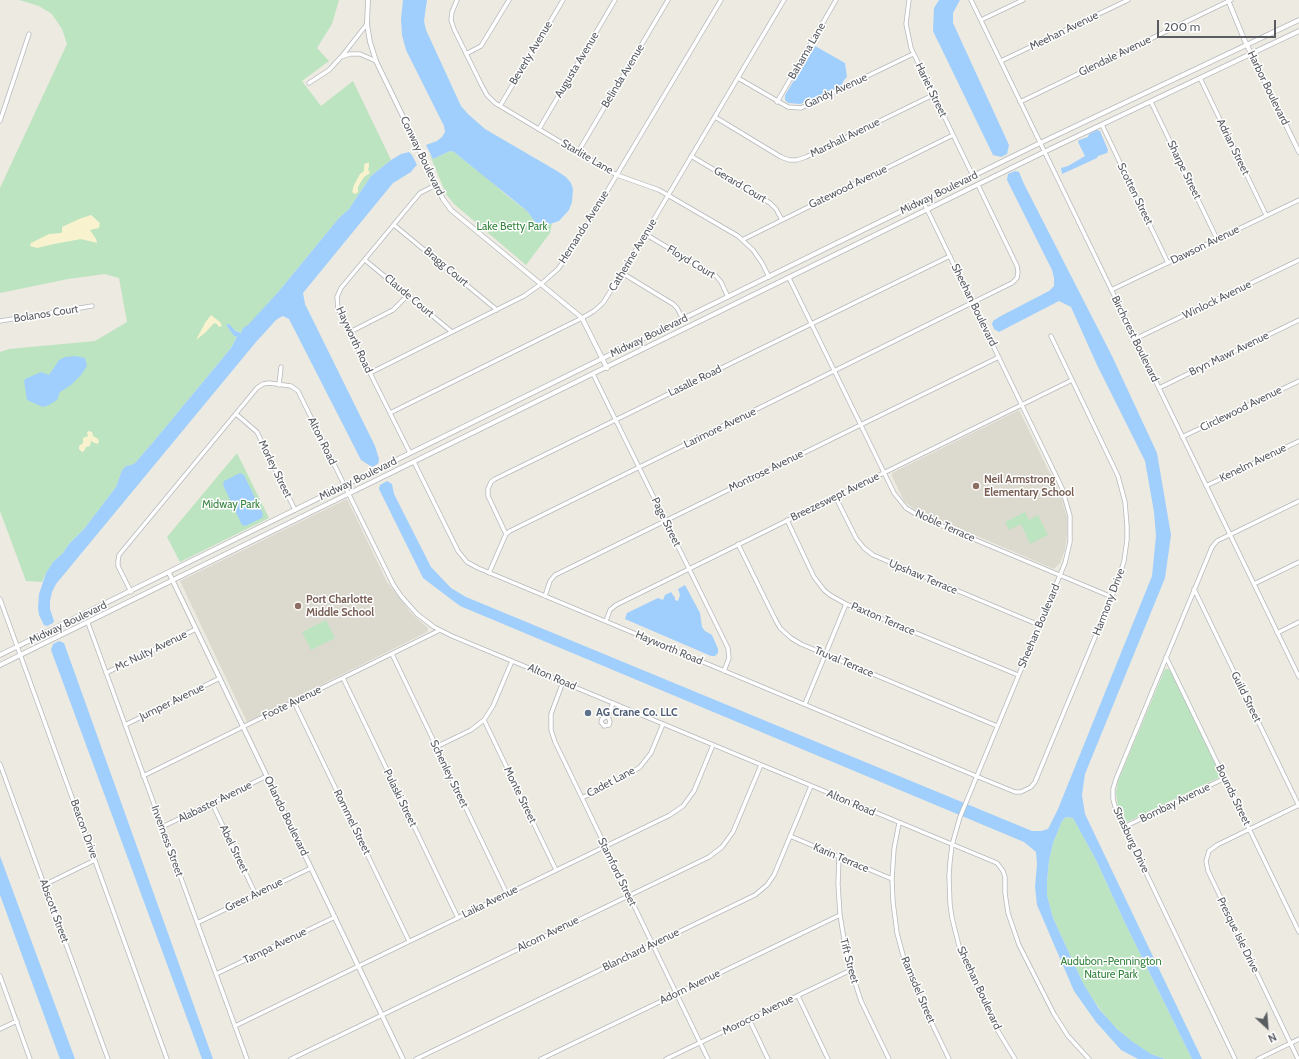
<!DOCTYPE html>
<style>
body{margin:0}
#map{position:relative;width:1299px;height:1059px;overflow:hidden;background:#eceae1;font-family:Cabin,sans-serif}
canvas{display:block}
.north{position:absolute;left:1247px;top:1007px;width:40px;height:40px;-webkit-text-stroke:3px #fff;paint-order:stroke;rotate:154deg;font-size:11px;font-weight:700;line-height:16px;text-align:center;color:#595d62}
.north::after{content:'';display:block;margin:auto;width:14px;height:18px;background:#595d62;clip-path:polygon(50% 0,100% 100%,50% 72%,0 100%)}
.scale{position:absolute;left:1157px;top:20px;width:119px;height:18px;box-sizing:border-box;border:2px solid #595d62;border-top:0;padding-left:5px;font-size:12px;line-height:14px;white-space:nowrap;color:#595d62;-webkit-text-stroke:3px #fff;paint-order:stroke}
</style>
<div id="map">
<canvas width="1299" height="1059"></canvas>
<div class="north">N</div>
<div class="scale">200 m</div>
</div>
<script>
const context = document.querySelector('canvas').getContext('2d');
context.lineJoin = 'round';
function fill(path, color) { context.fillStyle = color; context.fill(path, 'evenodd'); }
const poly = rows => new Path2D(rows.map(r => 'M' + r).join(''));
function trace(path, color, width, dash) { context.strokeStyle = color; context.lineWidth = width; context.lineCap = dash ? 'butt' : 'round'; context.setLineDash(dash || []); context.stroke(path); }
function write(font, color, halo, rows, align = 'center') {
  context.font = font + ' Cabin,sans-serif'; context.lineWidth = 3; context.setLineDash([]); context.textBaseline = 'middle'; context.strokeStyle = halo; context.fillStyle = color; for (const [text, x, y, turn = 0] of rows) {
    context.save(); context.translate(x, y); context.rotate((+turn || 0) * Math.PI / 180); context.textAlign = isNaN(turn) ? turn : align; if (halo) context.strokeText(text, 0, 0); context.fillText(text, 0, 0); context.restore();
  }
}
const education = poly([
 [1019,410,1061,496,1067,518,1067,535,1065,550,1060,563,1054,569,914,509,904,501,892,476,892,473],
 [347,499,387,582,411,613,428,628,427,632,247,722,180,581]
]);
const green = poly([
 [19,0,339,0,332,24,317,48,329,61,302,81,321,106,353,81,391,160,371,176,349,209,339,218,279,291,248,326,243,328,241,333,226,325,234,336,237,337,231,348,154,441,135,463,131,465,126,466,122,470,116,487,84,529,69,544,63,553,53,562,46,573,42,582,26,581,0,511,0,352,9,349,95,341,127,322,119,278,105,274,68,279,0,293,0,188,67,44,62,29,52,14,39,6],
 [450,151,454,152,486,177,506,195,527,211,536,223,541,225,552,224,550,233,526,265,454,204,446,194,429,153,433,159],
 [237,453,269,518,180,562,167,537],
 [1025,512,1029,520,1038,515,1048,535,1030,544,1021,524,1009,530,1005,522],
 [326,620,335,638,311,650,302,632],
 [1165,669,1168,669,1171,671,1222,776,1125,823,1118,807,1116,793,1118,781],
 [1066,817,1073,818,1096,860,1125,923,1192,1059,1165,1059,1151,1054,1138,1046,1126,1037,1108,1020,1094,1001,1083,983,1053,918,1047,895,1047,881,1049,861,1053,843,1062,821]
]);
const sand = poly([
 [366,163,369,163,369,167,368,169,370,173,364,177,358,187,358,192,355,194,352,192,354,185,360,174,364,171,364,165],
 [91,215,100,223,99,228,90,230,96,239,97,243,81,239,54,244,37,248,30,246,31,243,49,234,61,233,62,232,62,227,79,219],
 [211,315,220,322,222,326,219,327,217,324,214,323,206,332,196,340,205,323],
 [88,431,92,432,93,436,98,439,99,442,97,444,91,441,90,446,86,447,84,451,82,452,79,449,79,446,83,443,83,438,88,436,87,433]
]);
const water = poly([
 [403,0,427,0,424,21,426,30,461,106,468,114,485,129,557,171,566,177,571,183,573,189,572,202,569,210,559,221,547,225,536,223,527,211,454,152,450,151,433,159,426,145,437,141,442,137,445,132,444,126,406,50,402,35,401,19],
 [939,0,960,0,953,13,953,23,1009,145,1007,154,1001,157,993,155,933,31,934,8],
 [815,46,845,63,847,77,844,80,842,85,812,100,800,104,788,103,785,100,785,95],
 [1097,130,1100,131,1108,150,1107,153,1098,156,1097,158,1062,174,1061,168,1068,166,1085,156,1078,142,1079,140,1088,137,1089,134],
 [409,152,412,155,417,165,414,168,411,172,393,183,303,293,305,304,375,446,379,459,378,464,372,467,361,460,289,319,283,316,279,318,276,320,256,342,56,584,52,592,50,601,50,609,54,621,53,623,47,626,44,625,39,615,38,608,39,594,46,573,53,562,63,553,69,544,84,529,116,487,122,470,126,466,131,465,135,463,154,441,231,348,237,337,234,336,226,325,229,324,236,331,241,333,243,328,248,325,279,291,339,218,349,209,371,176,391,160,401,154],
 [1015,171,1019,172,1024,184,1112,356,1157,453,1171,535,1165,578,1085,774,1082,795,1085,814,1202,1059,1192,1059,1125,923,1096,860,1073,818,1066,817,1062,821,1053,843,1049,861,1047,881,1047,895,1053,918,1083,983,1099,1009,1117,1029,1133,1042,1151,1054,1165,1059,1138,1059,1121,1050,1096,1022,1074,991,1037,905,1035,887,1037,864,1036,852,1024,842,460,606,423,578,379,489,380,485,387,481,392,484,394,494,431,567,451,588,466,597,1032,831,1041,831,1048,829,1058,809,1152,576,1156,536,1154,512,1145,461,1097,365,1071,307,1059,301,999,332,994,329,992,324,993,321,999,317,1049,291,1054,286,1054,278,1052,270,1007,180,1008,174],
 [75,356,85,358,87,366,81,375,71,385,60,392,57,400,49,405,43,407,27,400,24,381,25,379,41,372,49,375,59,360,65,357],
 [240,473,244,475,263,514,262,518,245,526,242,525,223,485,224,481],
 [685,585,700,613,702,627,705,631,712,635,718,649,718,653,715,656,711,656,625,619,627,613,658,598,663,600,665,595,671,592,675,598,675,600,678,601,680,595,678,589],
 [59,641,64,643,213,1059,202,1059,51,650,53,644],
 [0,856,75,1059,60,1059,0,895]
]);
const minor = poly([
 [457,0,452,12,451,20,454,29,481,84,487,95,495,103,604,168,617,175,659,190,738,236,753,250,762,263,769,277],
 [909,0,906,24,911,48,973,176],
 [971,0,1299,677],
 [981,20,1023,0],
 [466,54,481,46,509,0],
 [342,56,367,24],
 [1001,61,1128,0],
 [738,78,788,107,801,108,913,54],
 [1200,78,1266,215],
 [309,83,329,70,341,57,350,54,360,54,376,61],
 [777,102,836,0],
 [1020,102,1231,0],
 [1151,102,1217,239],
 [500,106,563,0],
 [715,117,781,157,789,160,797,160,806,157,933,95],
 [0,121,29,34],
 [1102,125,1168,263],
 [539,129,615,0],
 [578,152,668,0],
 [691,156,770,203,776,209,782,220],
 [923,201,1062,488,1070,516,1070,542,1065,563,960,817,952,845,950,862,949,876,950,904,952,918,959,946,968,969,998,1031,1015,1059],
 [394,225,497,310],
 [645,234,716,276,721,282,728,297],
 [742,240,953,135],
 [365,260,452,332],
 [622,273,673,304,677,308,683,319],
 [789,278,894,493,906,508,921,517,1112,597],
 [1111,290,1299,200],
 [0,321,92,306],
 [350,332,393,310,408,295],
 [1135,339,1299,260],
 [370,373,524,296,541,284,558,269,575,245,721,0],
 [593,374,728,648,729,658,724,671],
 [279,385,281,367],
 [1159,388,1299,320],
 [390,413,582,318,594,311,603,303,622,273,784,0],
 [236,414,257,432,295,510],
 [1182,437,1299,381],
 [410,453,338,309,337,297,341,288,420,193,436,185],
 [414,462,458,551,467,562,478,568,976,776,1015,792,1021,792,1031,787,1035,782,1117,584,1124,561,1127,540,1127,526,1125,502,1118,476,1051,336],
 [1206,486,1299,441],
 [835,496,856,538,864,548,873,555,1039,625],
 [787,520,814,577,824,590,830,595,846,604,1018,675],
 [506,534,488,496,488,489,491,482,495,479,950,256],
 [738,544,775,619,780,628,791,638,801,644,997,726],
 [489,573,506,534,510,531,1012,283,1017,278,1018,272,1017,266,978,185],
 [1254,584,1299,562],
 [1194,589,1299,806],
 [131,592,118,566,118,561,119,555,257,388,263,384,269,383,291,386,298,391,393,584,401,596,417,614,434,627,452,636,997,863,1003,871,1005,877,1005,893,1008,913,1019,945,1054,1014,1068,1036,1089,1059],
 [545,596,550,581,555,575,999,357],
 [0,599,167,1059],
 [606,621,610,610,616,605,1072,380],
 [88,623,247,1059],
 [1277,633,1299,622],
 [392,654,507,894],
 [1166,657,1299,932],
 [106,673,196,629],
 [343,678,458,918],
 [563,682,551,714,551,730,555,742,708,1059],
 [294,702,409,941],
 [805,704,846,604],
 [608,716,610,722,609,725,604,726,601,722,602,719,608,716,613,703],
 [484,720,556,870],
 [125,725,220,678],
 [436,747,471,730,484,720,493,706,512,661],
 [0,764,108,1059],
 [143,776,440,630],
 [582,798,628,775,640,767,651,753,663,724],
 [212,803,256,895],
 [899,823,894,849,892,879,893,902,897,933,904,959,913,984,949,1059],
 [162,827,267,776],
 [1124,827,1225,778],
 [790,836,892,879],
 [839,857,838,884,840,915,847,958,861,1001,889,1059],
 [44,885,95,860],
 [197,923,311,868],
 [216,974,335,917],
 [0,976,30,1059],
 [798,996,828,1059],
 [749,1019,768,1059],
 [235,1026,670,815,683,806,694,791,713,745],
 [0,1029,17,1021],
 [291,1059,709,857,722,847,733,832,761,765],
 [416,1059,755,895,767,885,774,875,811,786],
 [541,1059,840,915],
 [666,1059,851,970],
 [1235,1059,1116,810,1113,799,1113,789,1116,779,1212,547,1217,541,1299,501],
 [1258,1059,1299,1039],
 [1298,1059,1208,871,1206,861,1209,851,1217,845,1299,805]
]);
const tertiary = poly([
 [368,0,367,24,370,42,376,61,443,199,451,210,582,318,607,368],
 [1228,0,1244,39,1299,152],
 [169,573,403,1059],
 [0,655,1040,143,1299,20],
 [0,665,1044,152,1299,31]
]);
const markers = [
 [976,486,4,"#8d6e63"],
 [298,606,4,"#8d6e63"],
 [588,713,4,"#5c6f8a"]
];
const streetNames = [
 ["Meehan Avenue",1064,31,-26],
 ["Bahama Lane",807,51,-60],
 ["Beverly Avenue",531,53,-59],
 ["Glendale Avenue",1115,56,-26],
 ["Augusta Avenue",577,65,-59],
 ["Belinda Avenue",623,76,-59],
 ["Harbor Boulevard",1268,88,64],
 ["Hariet Street",931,90,64],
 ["Gandy Avenue",836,91,-25],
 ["Marshall Avenue",845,138,-26],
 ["Adrian Street",1233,147,64],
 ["Conway Boulevard",422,156,64],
 ["Starlite Lane",587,157,30],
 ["Sharpe Street",1184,170,64],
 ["Gerard Court",740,185,31],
 ["Gatewood Avenue",848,187,-26],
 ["Midway Boulevard",939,193,-26],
 ["Scotten Street",1135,194,64],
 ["Hernando Avenue",584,227,-58],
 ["Dawson Avenue",1205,245,-26],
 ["Catherine Avenue",633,255,-59],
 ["Floyd Court",691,262,31],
 ["Bragg Court",446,267,40],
 ["Claude Court",409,296,40],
 ["Winlock Avenue",1217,300,-26],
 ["Sheehan Boulevard",974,305,64],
 ["Bolanos Court",46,314,-9],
 ["Midway Boulevard",649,336,-26],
 ["Birchcrest Boulevard",1135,339,64],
 ["Hayworth Road",354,340,65],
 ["Bryn Mawr Avenue",1229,354,-26],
 ["Lasalle Road",695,381,-26],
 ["Circlewood Avenue",1241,409,-26],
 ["Larimore Avenue",720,428,-26],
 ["Alton Road",322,441,64],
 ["Kenelm Avenue",1253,463,-26],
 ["Morley Street",275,469,64],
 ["Montrose Avenue",766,471,-26],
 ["Midway Boulevard",358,479,-26],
 ["Breezeswept Avenue",835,497,-26],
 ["Page Street",666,522,64],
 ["Noble Terrace",945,526,24],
 ["Upshaw Terrace",923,577,23],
 ["Harmony Drive",1109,602,-69],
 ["Paxton Terrace",883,619,23],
 ["Midway Boulevard",68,623,-26],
 ["Sheehan Boulevard",1039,626,-67],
 ["Hayworth Road",669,648,23],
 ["Mc Nulty Avenue",151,651,-26],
 ["Truval Terrace",844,662,23],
 ["Alton Road",552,677,23],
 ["Guild Street",1246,697,64],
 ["Jumper Avenue",172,702,-26],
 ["Foote Avenue",292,703,-26],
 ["Schenley Street",449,774,64],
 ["Cadet Lane",611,782,-28],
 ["Monte Street",520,795,64],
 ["Bounds Street",1233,795,64],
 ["Pulaski Street",400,798,64],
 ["Alabaster Avenue",215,802,-26],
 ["Alton Road",851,803,23],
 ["Bombay Avenue",1175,803,-26],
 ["Orlando Boulevard",286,816,64],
 ["Rommel Street",352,822,64],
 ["Beacon Drive",84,829,70],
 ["Strasburg Drive",1131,840,65],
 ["Inverness Street",167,841,70],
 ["Abel Street",234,849,64],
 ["Karin Terrace",841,858,23],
 ["Stamford Street",617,872,64],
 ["Greer Avenue",254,895,-26],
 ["Laika Avenue",490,902,-26],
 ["Abscott Street",54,911,70],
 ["Alcorn Avenue",548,934,-26],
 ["Presque Isle Drive",1238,935,64],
 ["Tampa Avenue",275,946,-26],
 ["Blanchard Avenue",641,950,-26],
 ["Tift Street",849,961,75],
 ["Adorn Avenue",690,987,-26],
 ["Sheehan Boulevard",979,988,65],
 ["Ramsdel Street",918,990,67],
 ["Morocco Avenue",758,1015,-26]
];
const parkNames = [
 ["Lake Betty Park",512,227],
 ["Midway Park",231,505],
 ["Audubon-Pennington",1111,962],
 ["Nature Park",1111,975]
];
const educationNames = [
 ["Neil Armstrong",984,480],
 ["Elementary School",984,493],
 ["Port Charlotte",306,600],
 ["Middle School",306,613]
];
const serviceNames = [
 ["AG Crane Co. LLC",596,713]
];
fill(education, '#dcd9cf');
fill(green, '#bde4c0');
fill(sand, '#f9f2cf');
fill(water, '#a0cffd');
trace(minor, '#b6b8bd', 5);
trace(tertiary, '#b6b8bd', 5.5);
trace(minor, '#fff', 3.5);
trace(tertiary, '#fff', 4);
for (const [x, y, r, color] of markers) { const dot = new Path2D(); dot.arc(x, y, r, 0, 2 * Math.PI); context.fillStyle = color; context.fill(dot); trace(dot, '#fff', 1.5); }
write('11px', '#595d62', '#fff', streetNames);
write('11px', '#36843f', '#fff', parkNames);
write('bold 11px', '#785e54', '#fff', educationNames, 'left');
write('bold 11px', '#4e5e75', '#fff', serviceNames, 'left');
</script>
